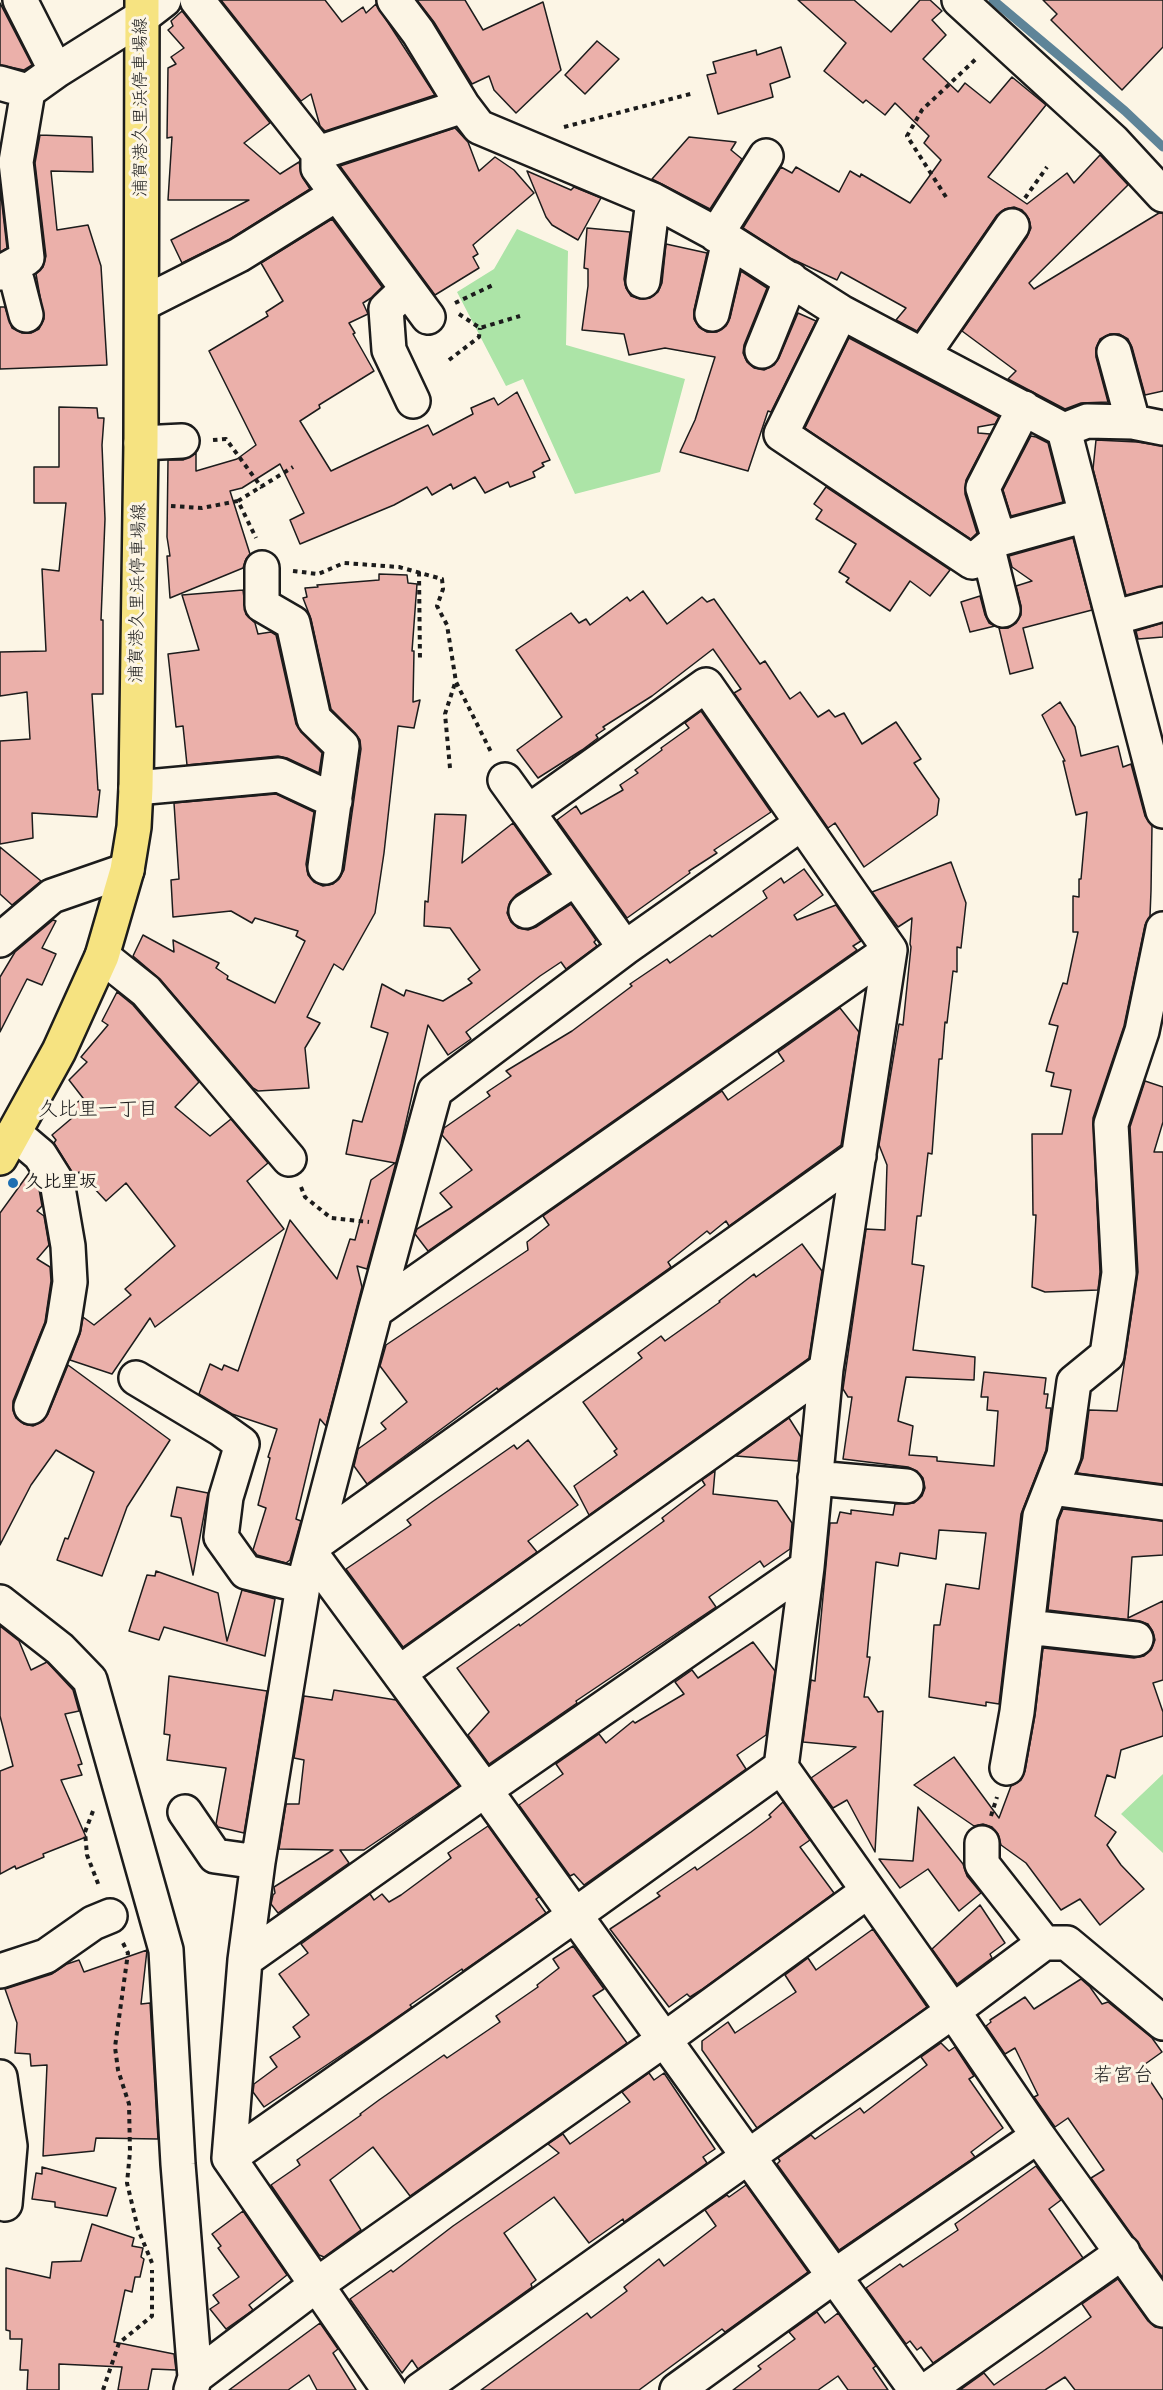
<!DOCTYPE html>
<meta charset="utf-8">
<style>
body{margin:0}
canvas{display:block;background:#fcf5e5}
</style>
<canvas width="1163" height="2390"></canvas>
<script>
const context = document.querySelector('canvas').getContext('2d');
context.lineJoin = 'round';
function fill(path, color) { context.fillStyle = color; context.fill(path, 'evenodd'); }
const poly = rows => new Path2D(rows.map(r => 'M' + r).join(''));
function trace(path, color, width, dash) { context.strokeStyle = color; context.lineWidth = width; context.lineCap = dash ? 'butt' : 'round'; context.setLineDash(dash || []); context.stroke(path); }
function write(font, color, halo, rows, align = 'center') {
  context.font = font + ' "Architects Daughter","Klee One",sans-serif'; context.lineWidth = 6; context.setLineDash([]); context.textBaseline = 'middle'; context.strokeStyle = halo; context.fillStyle = color; for (const [text, x, y, turn = 0] of rows) {
    context.save(); context.translate(x, y); context.rotate((+turn || 0) * Math.PI / 180); context.textAlign = isNaN(turn) ? turn : align; if (halo) context.strokeText(text, 0, 0); context.fillText(text, 0, 0); context.restore();
  }
}
const green = poly([
 [517,229,568,251,566,345,685,379,660,472,575,494,523,379,506,386,457,292,494,269],
 [1163,1774,1163,1853,1121,1814]
]);
const stream = poly([
 [993,0,1125,111,1163,147]
]);
const building = poly([
 [221,0,325,0,342,22,363,7,366,13,376,4,435,95,325,131,320,126,311,94,301,101,221,0],
 [417,0,465,0,483,30,543,2,561,70,516,113,494,90,489,76,472,84,434,22,417,0],
 [798,0,854,0,891,32,920,0,930,0,942,11,932,20,946,35,923,59,958,92,965,83,990,103,1012,77,1046,105,988,177,1027,204,1067,173,1074,183,1100,155,1128,185,1029,283,1034,289,1159,213,1163,213,1163,391,1145,395,1132,347,1128,339,1119,334,1110,334,1100,339,1096,348,1096,357,1108,402,1081,403,1065,409,1008,379,1016,371,962,331,1027,237,1031,228,1029,219,1022,210,1014,207,1005,209,997,215,917,331,896,320,906,308,841,272,837,280,790,258,743,228,781,167,792,173,796,167,839,192,850,171,860,177,861,174,910,203,941,160,924,143,929,136,895,103,885,115,866,100,863,103,824,71,846,43,798,0],
 [1043,0,1163,0,1163,47,1122,90,1051,20,1057,14,1043,0],
 [0,3,32,65,24,70,0,65,0,3],
 [182,11,270,123,244,143,280,174,299,162,303,178,310,189,230,239,182,263,171,240,249,200,168,200,172,137,167,138,168,68,176,64,171,57,184,48,168,30,173,26,171,21,182,11],
 [597,41,619,59,585,94,565,75,597,41],
 [781,47,790,77,770,84,773,97,718,114,707,75,716,73,713,62,756,50,757,55,781,47],
 [455,128,468,142,479,171,495,157,514,170,534,193,473,245,478,254,473,257,479,268,435,295,340,166,455,128],
 [40,135,92,137,93,172,51,171,57,230,88,225,101,266,107,365,0,369,0,307,5,307,12,328,22,333,31,333,39,329,44,319,36,274,43,267,46,256,35,163,40,135],
 [689,137,736,142,731,150,742,159,710,209,652,179,689,137],
 [527,171,571,190,574,187,601,198,578,240,552,225,546,217,527,171],
 [0,187,7,248,0,252,0,187],
 [332,219,382,287,371,298,363,303,368,314,349,323,355,333,353,334,374,371,319,405,320,408,300,421,331,471,428,425,433,435,473,414,471,408,494,398,498,405,517,392,550,460,542,463,544,466,533,472,535,477,510,487,508,482,485,493,475,477,453,489,451,484,432,495,427,487,394,505,300,544,290,520,304,513,280,464,242,488,230,491,250,554,246,559,243,568,170,598,167,556,170,556,167,537,168,460,183,460,196,453,196,471,237,459,256,445,209,351,268,316,266,312,283,301,261,263,332,219],
 [587,228,630,232,624,279,626,288,631,296,640,299,650,298,658,292,662,283,666,244,707,253,694,310,694,319,699,327,707,332,717,332,726,326,730,318,741,271,767,288,744,345,743,353,747,362,754,368,764,370,774,365,779,358,798,313,816,321,771,412,768,411,748,471,680,452,695,420,715,357,665,348,629,355,624,334,582,330,588,286,588,269,584,268,587,228],
 [849,338,999,417,995,424,978,427,978,433,990,434,966,480,965,494,977,533,971,539,805,428,849,338],
 [59,407,97,408,98,418,104,418,102,445,105,519,101,620,103,620,103,694,92,694,98,790,100,790,97,817,32,813,33,838,0,844,0,741,30,739,27,692,0,696,0,652,46,651,42,569,59,571,66,503,34,503,34,467,59,467,59,407],
 [1031,436,1036,437,1048,443,1063,502,1011,516,1003,490,1031,436],
 [1096,440,1137,442,1163,446,1163,586,1126,595,1093,469,1096,440],
 [826,487,950,570,930,596,910,581,890,611,846,582,849,578,839,572,856,544,816,519,822,510,814,504,826,487],
 [1073,538,1092,610,1023,628,1033,668,1010,674,999,628,1008,628,1016,623,1021,615,1021,606,1016,586,1032,581,1012,567,1009,556,1073,538],
 [379,574,407,575,408,583,417,584,412,651,414,651,413,702,420,700,414,728,398,726,384,853,375,913,343,970,334,964,307,1017,320,1023,305,1048,309,1088,258,1091,253,1088,160,979,133,956,143,935,174,952,173,940,219,963,216,968,228,976,227,979,275,1003,305,941,296,936,298,931,255,918,252,923,231,911,173,917,171,880,179,879,174,803,276,794,314,812,306,864,308,875,314,882,323,886,333,884,339,879,344,870,361,749,360,740,355,733,331,709,311,619,303,598,307,597,305,588,318,587,317,585,379,580,379,574],
 [243,590,246,614,255,623,258,634,271,632,276,635,296,724,301,732,322,753,319,773,287,758,278,756,187,765,183,726,176,727,168,654,199,650,182,595,243,590],
 [643,591,667,624,702,597,707,602,714,599,760,664,765,661,790,699,800,692,818,717,829,710,835,717,844,713,862,744,896,722,921,759,914,763,939,799,937,815,864,867,835,823,828,828,734,693,741,689,713,649,652,696,603,727,605,729,596,735,598,738,582,750,538,778,517,750,562,717,516,650,571,613,579,623,586,619,590,625,627,597,630,601,643,591],
 [980,596,985,615,989,623,995,626,970,632,961,602,980,596],
 [1163,623,1163,637,1138,639,1136,631,1163,623],
 [1060,702,1075,727,1081,756,1118,746,1123,767,1131,764,1145,816,1152,826,1151,891,1150,916,1145,925,1124,1026,1093,1118,1100,1272,1098,1290,1045,1292,1032,1287,1036,1215,1033,1215,1032,1134,1062,1134,1071,1090,1051,1086,1054,1073,1046,1071,1058,1026,1049,1024,1063,983,1067,984,1078,932,1073,932,1073,896,1079,897,1079,879,1081,879,1087,812,1076,815,1063,761,1065,761,1042,715,1060,702],
 [701,711,771,812,714,850,717,853,689,871,690,873,627,918,557,820,576,806,581,814,623,790,620,785,638,773,635,770,662,750,661,748,689,728,685,723,701,711],
 [435,814,466,815,462,863,513,823,549,874,516,895,510,902,507,913,511,922,518,928,528,930,536,927,571,904,596,940,594,942,597,946,566,969,561,962,540,976,466,1032,471,1039,448,1055,428,1025,401,1144,367,1269,357,1266,362,1287,326,1426,320,1419,296,1519,301,1521,290,1560,286,1563,257,1555,253,1550,266,1508,258,1505,270,1458,268,1457,277,1429,232,1414,199,1394,210,1364,222,1370,224,1365,238,1371,290,1220,337,1279,350,1239,355,1240,371,1180,395,1163,346,1154,353,1120,362,1122,388,1033,371,1027,382,984,404,996,406,990,443,1001,472,983,468,979,480,970,450,928,424,926,425,901,428,902,435,814],
 [0,847,41,881,12,905,0,894,0,847],
 [951,862,966,903,961,948,957,947,957,972,953,971,947,1023,945,1022,942,1059,939,1059,932,1154,928,1153,921,1216,917,1216,912,1264,924,1266,913,1350,975,1357,974,1380,906,1377,898,1421,913,1426,909,1455,937,1457,937,1461,994,1466,998,1411,987,1410,988,1397,981,1397,984,1372,1046,1378,1044,1394,1048,1394,1046,1408,1051,1408,1046,1450,1021,1514,999,1704,986,1702,986,1706,929,1697,934,1625,940,1625,946,1584,979,1589,986,1533,939,1530,936,1559,900,1553,898,1566,876,1562,867,1657,870,1657,864,1697,868,1697,878,1712,883,1711,875,1852,847,1800,833,1808,811,1778,856,1747,803,1742,811,1680,815,1681,830,1523,837,1523,840,1512,851,1514,851,1510,893,1515,895,1504,914,1503,922,1496,925,1488,923,1478,917,1471,908,1467,843,1459,852,1397,848,1397,843,1389,866,1229,885,1230,887,1165,879,1145,899,1024,903,1025,911,947,910,944,912,918,898,927,872,892,951,862],
 [804,869,823,895,794,915,797,920,836,905,861,941,853,946,857,950,428,1251,415,1234,417,1229,452,1207,440,1193,472,1170,442,1135,444,1128,490,1096,487,1092,511,1076,506,1071,572,1031,632,986,630,984,667,959,670,963,710,935,712,937,767,898,763,891,781,878,784,883,804,869],
 [53,920,56,921,42,948,56,954,42,985,27,979,0,1032,0,977,15,952,53,920],
 [117,992,133,1005,199,1082,175,1107,210,1136,231,1119,268,1163,247,1181,284,1229,155,1327,150,1318,112,1374,70,1360,80,1334,83,1317,94,1325,131,1295,125,1289,175,1246,126,1183,106,1201,79,1172,75,1177,54,1143,56,1140,52,1135,72,1118,66,1111,83,1098,69,1080,87,1062,81,1057,108,1025,102,1021,117,992],
 [840,1008,859,1032,841,1145,729,1226,726,1221,710,1234,707,1231,668,1262,671,1267,498,1390,497,1388,367,1484,354,1466,358,1449,386,1429,381,1423,407,1402,380,1366,386,1345,528,1250,527,1242,549,1225,543,1216,722,1091,728,1100,784,1061,778,1052,840,1008],
 [1145,1081,1163,1087,1163,1122,1154,1152,1163,1152,1163,1484,1077,1473,1083,1458,1089,1410,1117,1411,1138,1272,1130,1127,1145,1081],
 [29,1173,39,1189,42,1206,37,1211,44,1216,49,1245,37,1259,50,1267,51,1281,45,1322,13,1401,13,1410,16,1418,24,1424,33,1426,43,1421,48,1414,68,1365,170,1440,127,1507,102,1576,57,1560,65,1538,68,1539,94,1472,56,1450,31,1485,0,1545,0,1213,29,1173],
 [802,1244,822,1271,809,1358,589,1515,574,1486,617,1455,614,1451,617,1449,583,1402,642,1358,638,1353,661,1336,665,1341,720,1302,719,1301,754,1274,756,1277,802,1244],
 [789,1418,801,1437,798,1461,736,1456,789,1418],
 [528,1440,578,1505,528,1541,537,1552,403,1647,346,1569,411,1525,407,1520,432,1502,514,1445,517,1449,528,1440],
 [715,1471,713,1494,777,1501,792,1523,790,1549,764,1567,760,1561,709,1597,716,1607,576,1701,577,1703,489,1764,468,1735,489,1712,457,1668,519,1624,520,1626,664,1521,662,1518,705,1485,702,1480,715,1471],
 [177,1487,208,1493,193,1575,181,1518,171,1516,177,1487],
 [1063,1509,1163,1521,1163,1555,1132,1557,1128,1618,1163,1601,1163,1680,1153,1683,1163,1712,1163,1736,1121,1750,1115,1778,1107,1775,1095,1816,1116,1832,1107,1845,1121,1865,1144,1889,1100,1925,1080,1899,1061,1910,1026,1863,1001,1845,998,1834,992,1827,983,1824,974,1826,914,1785,954,1757,999,1818,1011,1786,1021,1780,1025,1771,1035,1715,1043,1648,1134,1658,1144,1656,1151,1650,1155,1640,1153,1632,1148,1624,1139,1621,1048,1610,1058,1521,1063,1509],
 [156,1571,218,1593,227,1641,242,1590,275,1599,265,1656,164,1627,159,1640,129,1631,147,1575,155,1576,156,1571],
 [0,1626,19,1641,31,1670,47,1662,73,1690,79,1711,65,1714,82,1764,78,1765,82,1775,61,1780,86,1837,43,1854,44,1857,16,1869,15,1866,0,1874,0,1771,13,1766,0,1716,0,1626],
 [753,1642,775,1671,766,1735,737,1755,746,1769,584,1885,574,1874,570,1876,519,1805,563,1774,556,1764,599,1734,606,1743,633,1721,635,1723,684,1694,675,1682,692,1670,698,1678,753,1642],
 [169,1676,267,1691,244,1833,218,1827,216,1824,226,1768,167,1760,170,1735,164,1734,169,1676],
 [334,1690,396,1700,459,1786,364,1850,340,1850,349,1863,278,1913,271,1904,273,1895,275,1893,274,1887,333,1850,279,1849,286,1804,299,1804,304,1760,294,1758,304,1696,332,1700,334,1690],
 [783,1802,810,1840,800,1847,834,1893,701,1990,690,1997,687,1994,669,2007,610,1929,660,1896,657,1893,695,1867,697,1870,751,1832,771,1817,769,1815,783,1802],
 [918,1807,963,1864,967,1876,981,1893,959,1911,928,1869,900,1888,879,1859,913,1861,918,1807],
 [488,1826,539,1897,536,1899,546,1913,463,1971,462,1969,410,2005,412,2007,370,2036,264,2107,253,2092,254,2084,277,2067,270,2057,300,2037,293,2027,309,2015,279,1974,308,1953,301,1944,370,1894,374,1900,382,1894,389,1902,401,1895,451,1858,448,1853,488,1826],
 [980,1905,1005,1943,990,1954,992,1958,957,1984,932,1949,980,1905],
 [873,1929,927,2007,757,2128,702,2050,702,2041,728,2022,735,2033,796,1992,785,1975,808,1958,816,1970,873,1929],
 [573,1946,604,1989,593,1996,627,2043,410,2196,373,2147,330,2180,361,2230,324,2257,319,2255,271,2185,300,2165,297,2160,361,2115,360,2114,379,2100,444,2055,447,2058,500,2022,496,2016,538,1987,537,1985,559,1968,553,1959,573,1946],
 [147,1950,141,2004,150,2003,158,2139,96,2138,94,2151,43,2156,47,2065,31,2066,30,2054,15,2053,17,2023,5,1989,52,1974,67,1964,79,1960,84,1972,147,1950],
 [1081,1979,1090,1987,1102,2004,1108,2002,1152,2038,1162,2052,1141,2067,1163,2100,1163,2278,1091,2178,1104,2170,1068,2118,1055,2127,1034,2097,1038,2095,1015,2048,1005,2054,986,2026,991,2022,990,2020,1025,1997,1034,2009,1081,1979],
 [941,2043,949,2051,955,2047,974,2076,969,2079,1003,2128,971,2152,975,2157,839,2250,777,2164,780,2161,778,2158,811,2135,815,2139,860,2108,864,2113,927,2065,921,2057,941,2043],
 [649,2073,654,2080,664,2073,715,2149,703,2157,707,2163,624,2222,623,2219,589,2243,554,2197,504,2233,536,2280,531,2284,532,2287,418,2369,412,2360,402,2373,350,2299,391,2270,393,2272,453,2226,559,2153,548,2144,563,2134,570,2144,630,2102,622,2092,649,2073],
 [1036,2166,1061,2200,1049,2209,1083,2258,933,2363,921,2347,917,2350,910,2341,906,2344,866,2288,900,2264,903,2267,958,2230,955,2224,1036,2166],
 [42,2167,116,2188,107,2216,55,2207,55,2202,32,2199,36,2173,42,2174,42,2167],
 [746,2185,808,2272,725,2332,722,2329,639,2390,481,2390,587,2313,591,2318,627,2291,624,2287,659,2259,664,2266,716,2226,705,2210,727,2195,729,2197,746,2185],
 [243,2211,287,2275,249,2305,253,2310,226,2329,210,2309,219,2303,213,2295,239,2277,218,2248,221,2246,212,2234,243,2211],
 [92,2224,134,2238,132,2246,143,2248,141,2257,144,2259,140,2277,135,2277,132,2292,125,2290,114,2342,174,2354,176,2370,152,2369,148,2390,118,2390,122,2367,59,2364,59,2390,27,2390,28,2370,20,2370,22,2339,10,2339,10,2331,6,2330,6,2268,50,2278,52,2262,81,2261,92,2224],
 [1118,2279,1148,2321,1155,2327,1163,2328,1163,2390,1075,2390,1065,2377,1045,2390,960,2390,984,2373,994,2385,1042,2352,1091,2317,1082,2304,1118,2279],
 [817,2312,825,2323,838,2313,876,2366,873,2368,888,2390,848,2390,838,2376,818,2390,733,2390,761,2369,758,2366,795,2339,789,2332,817,2312],
 [320,2323,338,2349,333,2353,356,2390,317,2390,309,2375,288,2390,229,2390,320,2323]
]);
const path = poly([
 [564,127,694,93],
 [946,197,907,136,922,110,978,57],
 [1025,198,1047,167],
 [455,303,493,285],
 [459,314,480,328,520,316],
 [449,360,479,337,480,328],
 [213,440,226,439,262,488],
 [238,501,293,467],
 [171,506,202,508,238,501,256,538],
 [293,571,318,574,344,563,399,567,442,579,443,589,437,606,447,625,456,682,492,754],
 [419,572,420,661],
 [450,768,445,714,455,683],
 [301,1187,305,1197,331,1218,369,1222],
 [93,1811,85,1832,87,1855,99,1886],
 [991,1816,997,1797],
 [123,1943,128,1953,115,2047,118,2070,129,2104,130,2152,127,2183,138,2229,152,2263],
 [103,2390,119,2343,152,2316,152,2270]
]);
const minor = poly([
 [20,0,56,71,142,17,164,0],
 [197,0,318,153,463,106],
 [394,0,418,32,463,106,479,127,653,200,729,241,841,312,1064,430,1163,811],
 [959,0,1113,141,1163,195],
 [0,83,28,91],
 [318,153,318,168,428,317],
 [716,235,766,156],
 [7,269,17,280,26,315],
 [0,273,27,258,16,162,28,91,56,71],
 [643,281,653,200],
 [407,289,386,309,389,350,413,401],
 [142,304,239,255,337,194],
 [841,312,781,434,972,562,999,539,1086,515],
 [712,314,729,241],
 [762,351,791,279],
 [1114,352,1133,422],
 [923,355,1012,226],
 [1064,430,1087,421,1133,422,1163,428],
 [141,443,182,441],
 [999,539,983,488,1024,408],
 [988,549,1003,610],
 [262,568,262,605,293,623,314,719,342,746,325,867],
 [1113,618,1163,604],
 [505,780,528,812],
 [136,788,279,775,335,801],
 [526,911,575,879],
 [0,940,52,896,127,870],
 [625,948,528,812,706,685,890,950,826,1369,807,1567,781,1767,953,2011,1044,1943,1067,1943,1163,2023],
 [102,956,146,991,289,1159],
 [14,1133,40,1155,57,1182,68,1246,70,1282,63,1327,31,1407],
 [375,1311,890,950],
 [136,1378,221,1429,242,1444,226,1497,221,1537,246,1572,303,1586],
 [815,1478,906,1486],
 [1051,1488,1163,1503],
 [315,1544,859,1156],
 [312,1555,485,1790,916,2390],
 [0,1602,60,1649,90,1680,166,1950,178,2164,195,2377,191,2390],
 [1027,1627,1136,1639],
 [399,1673,826,1369],
 [1007,1768,1017,1712,1040,1516,1064,1455,1074,1382,1107,1355,1119,1273,1111,1124,1142,1031,1163,929],
 [185,1812,215,1856,258,1862],
 [982,1843,982,1864,1044,1943],
 [245,1960,485,1790,807,1567],
 [0,1971,46,1956,93,1923,110,1916],
 [0,2077,10,2146,5,2204],
 [229,2158,575,1915,781,1767],
 [195,2377,315,2286,665,2039,868,1891],
 [389,2390,229,2158,245,1960,258,1862,303,1586,375,1311,435,1091,625,948,802,823],
 [420,2390,953,2011,1038,2136,1163,2310],
 [677,2390,833,2277,1038,2136],
 [927,2390,1123,2252]
]);
const major = poly([
 [0,1158,59,1051,102,956,127,870,134,827,136,788,141,443,142,0]
]);
const markers = [
 [13,1183,6,"#1f6fb2"]
];
const streetNames = [
 ["浦賀港久里浜停車場線",142,107,-90],
 ["浦賀港久里浜停車場線",139,593,-89]
];
const poiNames = [
 ["久比里坂",25,1183]
];
const neighbourhoodNames = [
 ["久比里一丁目",98,1111],
 ["若宮台",1123,2077]
];
fill(green, '#ace4a7');
trace(stream, '#5e8498', 9);
fill(building, '#ebb0aa');
trace(building, '#1c1c1c', 1.5);
trace(minor, '#1c1c1c', 38);
trace(major, '#1c1c1c', 38);
trace(path, '#1c1c1c', 4, [4.5, 4.5]);
trace(minor, '#fcf5e5', 33);
trace(major, '#f6e381', 33);
for (const [x, y, r, color] of markers) { const dot = new Path2D(); dot.arc(x, y, r, 0, 2 * Math.PI); context.fillStyle = color; context.fill(dot); trace(dot, '#fcf5e5', 2); }
write('18px', '#1c1c1c', '#fcf5e5', streetNames);
write('bold 18px', '#1c1c1c', '#fcf5e5', poiNames, 'left');
write('20px', '#1c1c1c', '#fcf5e5', neighbourhoodNames);
</script>
